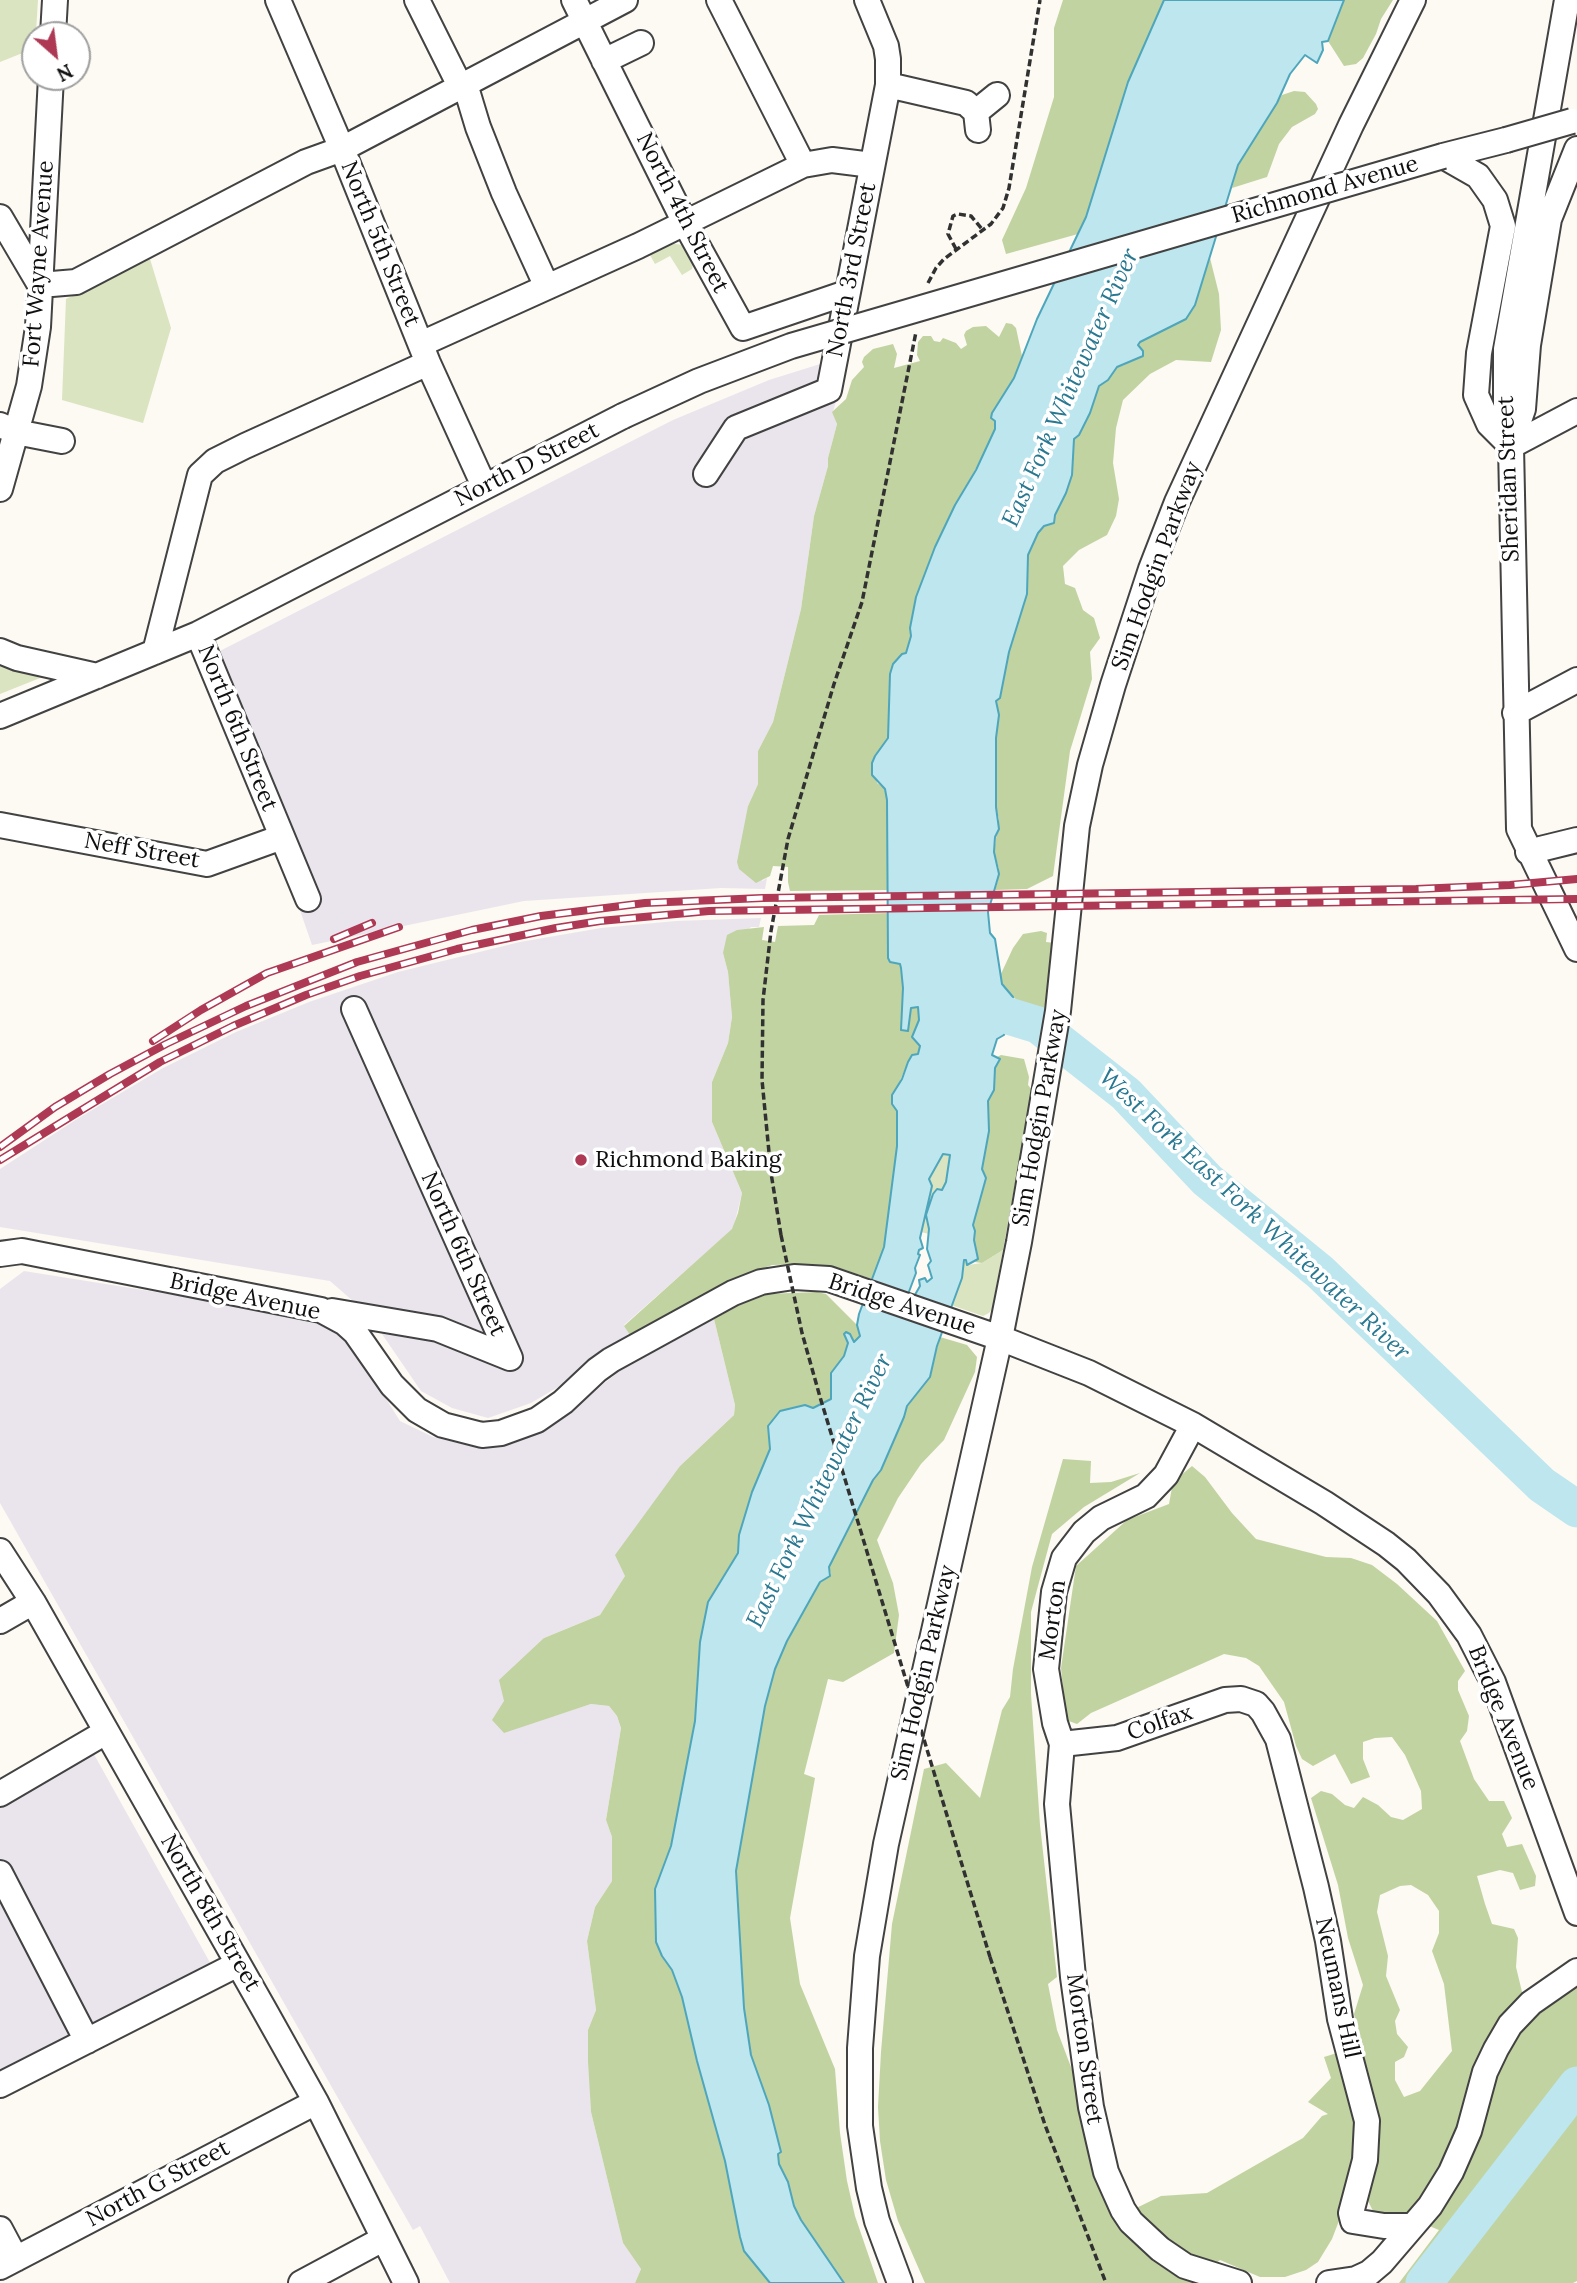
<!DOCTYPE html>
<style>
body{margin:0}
#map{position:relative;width:1577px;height:2283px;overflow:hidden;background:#fdf9f3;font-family:Lora,serif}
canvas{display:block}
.north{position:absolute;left:21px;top:21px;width:70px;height:70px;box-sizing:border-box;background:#fff;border:2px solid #9f9f9f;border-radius:50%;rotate:152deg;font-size:19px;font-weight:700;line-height:28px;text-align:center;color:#0f0f0f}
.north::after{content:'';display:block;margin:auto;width:24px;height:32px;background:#ad3955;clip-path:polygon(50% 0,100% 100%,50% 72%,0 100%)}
</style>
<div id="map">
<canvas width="1577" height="2283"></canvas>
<div class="north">N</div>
</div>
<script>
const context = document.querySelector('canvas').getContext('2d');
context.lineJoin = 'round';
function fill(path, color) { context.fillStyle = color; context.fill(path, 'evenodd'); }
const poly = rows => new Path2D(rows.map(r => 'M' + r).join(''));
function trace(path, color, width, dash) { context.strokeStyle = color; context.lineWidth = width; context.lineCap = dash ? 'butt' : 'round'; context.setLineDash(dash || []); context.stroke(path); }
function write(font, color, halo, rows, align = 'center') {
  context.font = font + ' Lora,serif'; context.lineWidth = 7; context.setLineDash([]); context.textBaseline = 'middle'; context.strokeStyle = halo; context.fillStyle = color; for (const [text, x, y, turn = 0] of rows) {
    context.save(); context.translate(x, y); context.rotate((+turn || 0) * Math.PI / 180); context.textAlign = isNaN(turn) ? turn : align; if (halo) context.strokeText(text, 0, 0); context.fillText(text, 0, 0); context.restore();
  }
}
const industrial = poly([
 [849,355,833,412,837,424,828,458,828,466,814,516,801,609,773,722,758,751,758,784,748,806,762,881,767,878,765,889,721,888,524,901,312,945,212,655,673,420,769,380],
 [761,918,759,927,751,927,723,953,728,972,732,1017,728,1043,712,1082,712,1122,742,1193,733,1229,624,1325,630,1335,593,1357,570,1380,531,1403,488,1418,452,1408,421,1391,369,1315,330,1281,0,1227,0,1169,77,1119,163,1068,236,1032,309,1002,398,972,520,942,601,928,676,921],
 [24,1271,312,1317,340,1326,400,1421,433,1437,470,1446,512,1444,548,1428,621,1370,714,1319,735,1405,734,1415,680,1466,625,1576,600,1615,544,1638,554,1716,591,1704,609,1706,617,1716,621,1728,606,1820,612,1837,612,1881,595,1907,587,1941,596,2010,588,2030,591,2112,623,2243,641,2269,635,2283,450,2283,420,2226,413,2230,0,1503,0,1289],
 [91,1749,213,1968,0,2079,0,1801]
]);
const green = poly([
 [0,0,38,0,35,48,0,62],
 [669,243,682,245,693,264,692,269,682,275,670,256,655,264,650,255,651,251],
 [150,259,171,328,143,423,62,400,66,299],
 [0,663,45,676,0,694],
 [943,1154,950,1155,946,1182,942,1190,933,1198,926,1214,929,1234,921,1232,932,1186,929,1179],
 [1003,1250,992,1309,989,1313,983,1316,951,1305,962,1278,964,1260,968,1265,982,1263]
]);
const forest = poly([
 [1063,0,1164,0,1147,38,1086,217,1078,234,1006,254,1002,240,1026,188,1054,97,1054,28],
 [1344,0,1393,0,1381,19,1376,34,1363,58,1356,64,1344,66,1328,41],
 [1294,91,1305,92,1316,104,1318,109,1315,114,1292,127,1279,144,1267,177,1232,188,1238,165,1282,95],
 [1210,258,1219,294,1221,330,1211,362,1176,360,1150,374,1123,400,1116,428,1113,463,1119,499,1116,516,1107,535,1079,550,1063,566,1065,584,1075,588,1083,610,1094,618,1100,638,1090,652,1092,679,1070,751,1053,876,1027,889,995,890,998,880,999,869,994,852,999,819,996,807,996,737,998,727,996,701,1000,698,1009,652,1027,594,1028,555,1038,533,1044,526,1054,523,1055,515,1066,493,1073,460,1074,438,1079,435,1090,413,1099,386,1108,380,1117,367,1124,365,1132,359,1140,342,1195,305],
 [1006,323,1012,324,1016,328,1022,356,1014,378,992,413,995,421,995,429,990,441,935,547,916,597,910,628,911,636,906,653,902,654,893,664,890,674,888,738,875,756,877,783,886,789,887,800,889,890,790,891,788,882,788,867,773,866,770,876,756,883,739,869,737,862,748,806,758,784,758,751,773,722,801,609,814,516,828,466,828,458,837,424,832,412,846,399,852,380,864,367,862,362,864,357,873,349,893,344,897,354,894,368,920,361,917,355,918,342,923,336,931,336,934,341,940,342,943,338,956,343,961,349,967,345,964,335,966,331,973,327,986,326,999,337],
 [889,913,888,951,890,962,900,964,903,988,901,1030,908,1025,911,1008,919,1007,919,1020,912,1037,920,1046,918,1054,908,1062,896,1090,897,1146,884,1247,872,1279,836,1267,807,1264,772,1265,737,1278,630,1335,624,1326,732,1229,738,1213,742,1193,712,1122,712,1082,728,1043,732,1017,728,972,723,953,727,935,737,930,764,927,762,940,775,942,778,926,814,925,819,915],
 [1041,931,1047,933,1046,942,1055,943,1043,1016,1034,1014,1013,997,1002,985,1000,976,1013,948,1023,934],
 [1001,1055,1024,1059,1029,1077,1028,1085,1032,1090,1003,1250,982,1263,975,1262,978,1258,974,1240,975,1231,973,1225,986,1178,982,1169,989,1131,988,1101,994,1090,995,1067,999,1059,995,1058],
 [817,1292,826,1294,857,1325,860,1336,857,1340,848,1343,844,1356,831,1373,831,1399,813,1408,768,1426,770,1448,752,1492,739,1535,738,1553,708,1602,700,1642,695,1721,671,1846,655,1889,656,1942,662,1956,672,1970,682,1997,697,2061,725,2161,740,2237,744,2251,770,2283,635,2283,641,2269,623,2243,591,2112,588,2061,588,2030,596,2010,587,1941,595,1907,612,1881,612,1837,606,1820,621,1728,617,1716,609,1706,591,1704,504,1733,492,1720,504,1701,499,1680,544,1638,600,1615,625,1576,615,1555,680,1466,734,1415,735,1405,714,1319,752,1298,765,1294],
 [940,1337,967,1345,977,1357,975,1372,944,1440,921,1464,898,1498,877,1540,893,1583,899,1615,894,1653,843,1682,828,1679,804,1774,815,1778,790,1918,800,1984,835,2069,840,2133,847,2181,855,2216,878,2283,844,2283,801,2220,794,2206,788,2182,779,2164,769,2105,751,2055,744,2008,736,1871,765,1706,775,1669,787,1641,820,1582,831,1574,829,1567,873,1480,881,1470,904,1417,907,1406,930,1377],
 [1063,1459,1091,1461,1090,1483,1111,1482,1140,1473,1084,1507,1052,1534,1031,1612,1031,1694,1040,1825,1057,1977,1048,1984,1057,2030,1126,2213,1161,2196,1207,2193,1303,2138,1322,2116,1328,2114,1308,2102,1331,2078,1324,2057,1337,2053,1347,2091,1372,2089,1361,2051,1354,2014,1363,1985,1348,1938,1338,1885,1311,1798,1321,1791,1332,1794,1345,1805,1354,1808,1363,1797,1378,1805,1391,1817,1403,1820,1422,1809,1421,1791,1405,1755,1392,1737,1375,1738,1363,1742,1363,1759,1370,1777,1351,1784,1335,1754,1313,1766,1302,1759,1296,1746,1284,1702,1259,1666,1246,1658,1224,1654,1091,1713,1077,1724,1066,1720,1061,1668,1076,1566,1127,1520,1169,1504,1173,1482,1192,1466,1205,1477,1232,1513,1256,1539,1326,1557,1351,1558,1372,1565,1397,1584,1437,1621,1465,1671,1458,1681,1458,1690,1469,1716,1467,1731,1460,1741,1474,1779,1489,1801,1504,1801,1512,1818,1502,1834,1507,1847,1522,1844,1536,1876,1535,1886,1520,1890,1513,1873,1500,1870,1477,1876,1485,1904,1492,1924,1514,1929,1518,1938,1516,1967,1523,1996,1577,1981,1577,2281,1573,2283,1399,2283,1439,2230,1417,2221,1389,2218,1373,2211,1365,2195,1347,2200,1332,2239,1318,2262,1306,2270,1285,2277,1260,2277,1220,2260,1199,2277,1206,2283,925,2283,898,2221,886,2180,880,2141,878,2107,881,2052,892,1924,924,1769,946,1763,980,1798,1002,1710,1010,1697,1013,1669,1032,1567],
 [1411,1885,1428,1895,1439,1911,1439,1933,1432,1951,1444,1984,1452,2051,1420,2091,1404,2097,1395,2080,1395,2062,1404,2057,1408,2047,1397,2034,1395,2021,1400,2010,1386,1976,1388,1956,1377,1912,1380,1895,1400,1886]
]);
const water = poly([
 [1164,0,1344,0,1328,41,1322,42,1323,50,1317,63,1305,55,1290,74,1277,103,1238,165,1195,305,1186,319,1140,342,1138,345,1143,351,1143,356,1117,367,1108,380,1099,386,1090,413,1079,435,1074,439,1072,475,1066,493,1055,515,1054,523,1044,526,1038,533,1028,555,1027,594,1009,652,1000,698,996,701,999,715,996,738,996,807,999,829,995,837,994,852,999,874,988,912,990,933,995,939,1002,984,1013,997,1004,1035,997,1039,992,1055,1000,1059,995,1068,994,1090,988,1101,989,1131,982,1169,986,1178,973,1225,975,1231,974,1240,978,1259,967,1265,966,1260,964,1260,962,1278,937,1346,930,1377,907,1406,904,1417,881,1470,873,1480,829,1567,830,1576,820,1582,787,1641,775,1669,765,1706,736,1871,744,2008,751,2055,769,2105,781,2152,778,2154,779,2164,788,2182,794,2206,801,2220,844,2283,770,2283,744,2251,740,2237,725,2161,697,2061,682,1997,672,1970,662,1956,656,1942,655,1889,671,1846,695,1721,700,1642,708,1602,738,1553,739,1535,752,1492,770,1449,768,1426,780,1411,805,1405,813,1408,831,1399,831,1373,844,1356,848,1343,844,1334,846,1332,850,1334,854,1342,860,1336,857,1325,859,1314,884,1247,897,1146,897,1111,892,1104,892,1095,902,1079,908,1062,912,1055,918,1054,920,1046,912,1037,919,1020,918,1007,911,1008,908,1031,901,1030,903,988,901,968,900,964,890,962,888,958,887,800,885,789,872,775,872,763,875,756,888,738,890,674,893,664,902,654,906,653,911,636,910,628,916,597,935,547,955,505,976,470,995,429,995,421,991,418,992,413,1014,378,1037,319,1086,217,1128,82,1164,0],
 [943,1154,950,1155,946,1182,942,1190,937,1189,933,1194,926,1215,929,1229,927,1249,931,1261,928,1265,932,1278,927,1282,925,1278,919,1280,920,1286,912,1300,907,1297,916,1273,915,1268,920,1255,918,1254,919,1250,923,1248,920,1238,932,1186,929,1179,943,1154]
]);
const river = poly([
 [976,1006,1038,1025,1126,1094,1207,1180,1320,1272,1542,1485,1577,1509],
 [1424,2283,1577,2085]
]);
const path = poly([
 [956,249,948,234,953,216,958,214,971,216,982,229],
 [928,283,936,268,944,259,991,224,1003,208,1009,188,1040,0],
 [781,1235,771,1173,762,1080,763,1000,771,931,788,839,834,684,862,602,916,332],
 [990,1957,1045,2125,1106,2283]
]);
const minor = poly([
 [278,0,342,149,428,363,484,486],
 [417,0,460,86],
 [574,0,685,223,743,328,846,293],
 [719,0,803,165],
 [1567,0,1506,349,1506,404,1511,446,1519,829,1577,949],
 [53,35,55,0],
 [604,61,641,43],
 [465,84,478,127,504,193,547,287],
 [888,85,966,103,976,112,978,130],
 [976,112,997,95],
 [1443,156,1478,176,1495,200,1503,226,1479,353,1476,395,1489,424,1511,446],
 [1443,156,1506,140],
 [0,217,40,285],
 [40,285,76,282,306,162,342,149,625,0],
 [421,344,638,246,803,165,832,160,872,165],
 [0,425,16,432,62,441],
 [1514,435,1523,409,1528,345,1549,219,1577,149],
 [1511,446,1577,411],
 [706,474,736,428,829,390,888,85,888,59,886,46,867,0],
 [0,489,29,386,38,327,51,77],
 [198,634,308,899],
 [0,651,17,658,97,676],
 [155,652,200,475,215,461,245,446,428,363],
 [1515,713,1577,680],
 [0,716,198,634,623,416],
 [0,825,207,864,282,837],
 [1528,852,1577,840],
 [354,1009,510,1358],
 [0,1254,22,1251,321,1310,345,1323,355,1332,392,1385,417,1410,443,1425,482,1435,501,1433,537,1420,563,1402,597,1370,611,1360,733,1293,761,1282,794,1277,829,1279,1000,1338,1089,1373,1193,1425,1324,1503,1386,1544,1406,1560,1439,1594,1469,1635,1493,1682,1577,1913],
 [332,1311,438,1329,510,1358],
 [1193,1425,1166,1475,1146,1496,1101,1518,1084,1532,1064,1558,1054,1592,1046,1669,1055,1723,1062,1744,1057,1804,1073,1977,1091,2107,1106,2172,1123,2210,1131,2222,1160,2249,1185,2266,1239,2283],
 [0,1551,33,1602,265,2011,316,2102,406,2283],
 [0,1621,33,1602],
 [1062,1744,1117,1738,1225,1700,1241,1699,1256,1704,1263,1712,1278,1739,1316,1887,1328,1941,1340,2019,1367,2121,1365,2160,1351,2213,1353,2221,1384,2226,1412,2226],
 [0,1794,106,1732],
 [0,1873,87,2041],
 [0,2085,238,1964],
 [0,2229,16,2259],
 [0,2267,316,2102],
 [301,2283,383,2239],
 [900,2283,877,2221,869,2188,860,2126,860,2048,867,1956,886,1844,1000,1338,1019,1242,1058,1011,1077,826,1090,765,1113,685,1151,569,1177,502,1351,125,1413,0],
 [1329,2283,1356,2279,1369,2273,1382,2262,1430,2206,1451,2172,1469,2131,1485,2072,1496,2049,1510,2025,1531,2003,1577,1971]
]);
const rail = poly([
 [334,939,372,923],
 [153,1041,201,1010,267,973,399,927],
 [0,1147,55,1107,110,1074,166,1044,246,1006,357,962,472,930,541,916,645,903,762,898,1416,889,1510,885,1577,879],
 [0,1160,160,1062,233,1026,306,995,360,976,457,949,556,928,600,921,709,911,1577,899]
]);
const pathBridge = poly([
 [781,1235,802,1333,820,1397,990,1957]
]);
const minorBridge = poly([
 [1506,140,1572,121],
 [623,416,699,381,791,346,1443,156]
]);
const markers = [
 [581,1160,7,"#ad3955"]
];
const streetNames = [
 ["Richmond Avenue",1325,190,-16],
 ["North 4th Street",682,213,63],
 ["North 5th Street",380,244,68],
 ["Fort Wayne Avenue",39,264,-86],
 ["North 3rd Street",852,270,-79],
 ["North D Street",527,465,-27],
 ["Sheridan Street",1509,479,-92],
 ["Sim Hodgin Parkway",1157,566,-70],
 ["North 6th Street",237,728,68],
 ["Neff Street",142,851,10],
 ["Sim Hodgin Parkway",1040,1118,-80],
 ["North 6th Street",463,1254,66],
 ["Bridge Avenue",245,1297,12],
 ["Bridge Avenue",902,1305,18],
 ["Morton",1053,1620,-82],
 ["Sim Hodgin Parkway",924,1673,-77],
 ["Bridge Avenue",1503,1718,68],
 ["Colfax",1160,1723,-19],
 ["North 8th Street",210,1913,60],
 ["Neumans Hill",1337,1988,78],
 ["Morton Street",1084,2049,82],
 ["North G Street",158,2184,-28]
];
const poiNames = [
 ["Richmond Baking",595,1160]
];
const waterNames = [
 ["East Fork Whitewater River",1071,388,-66],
 ["West Fork East Fork Whitewater River",1254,1215,43],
 ["East Fork Whitewater River",820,1491,-64]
];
fill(industrial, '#eae5ec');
fill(green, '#dae4c0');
fill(forest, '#c1d3a1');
fill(water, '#bde6ee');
trace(water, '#4ea6bc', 2);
trace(river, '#bde6ee', 37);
trace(minor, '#424242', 28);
trace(path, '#313131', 3.5, [7, 3.5]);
trace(minor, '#fff', 24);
trace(rail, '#ad3955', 8);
trace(rail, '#fff', 5, [16]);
trace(minorBridge, '#424242', 28, []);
trace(pathBridge, '#313131', 3.5, [7, 3.5]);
trace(minorBridge, '#fff', 24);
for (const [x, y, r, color] of markers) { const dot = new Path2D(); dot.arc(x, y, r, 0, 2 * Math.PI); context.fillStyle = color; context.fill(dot); trace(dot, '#fff', 2.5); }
write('23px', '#0f0f0f', '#fff', streetNames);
write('23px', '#0f0f0f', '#fff', poiNames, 'left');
write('italic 24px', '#287891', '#fff', waterNames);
</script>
